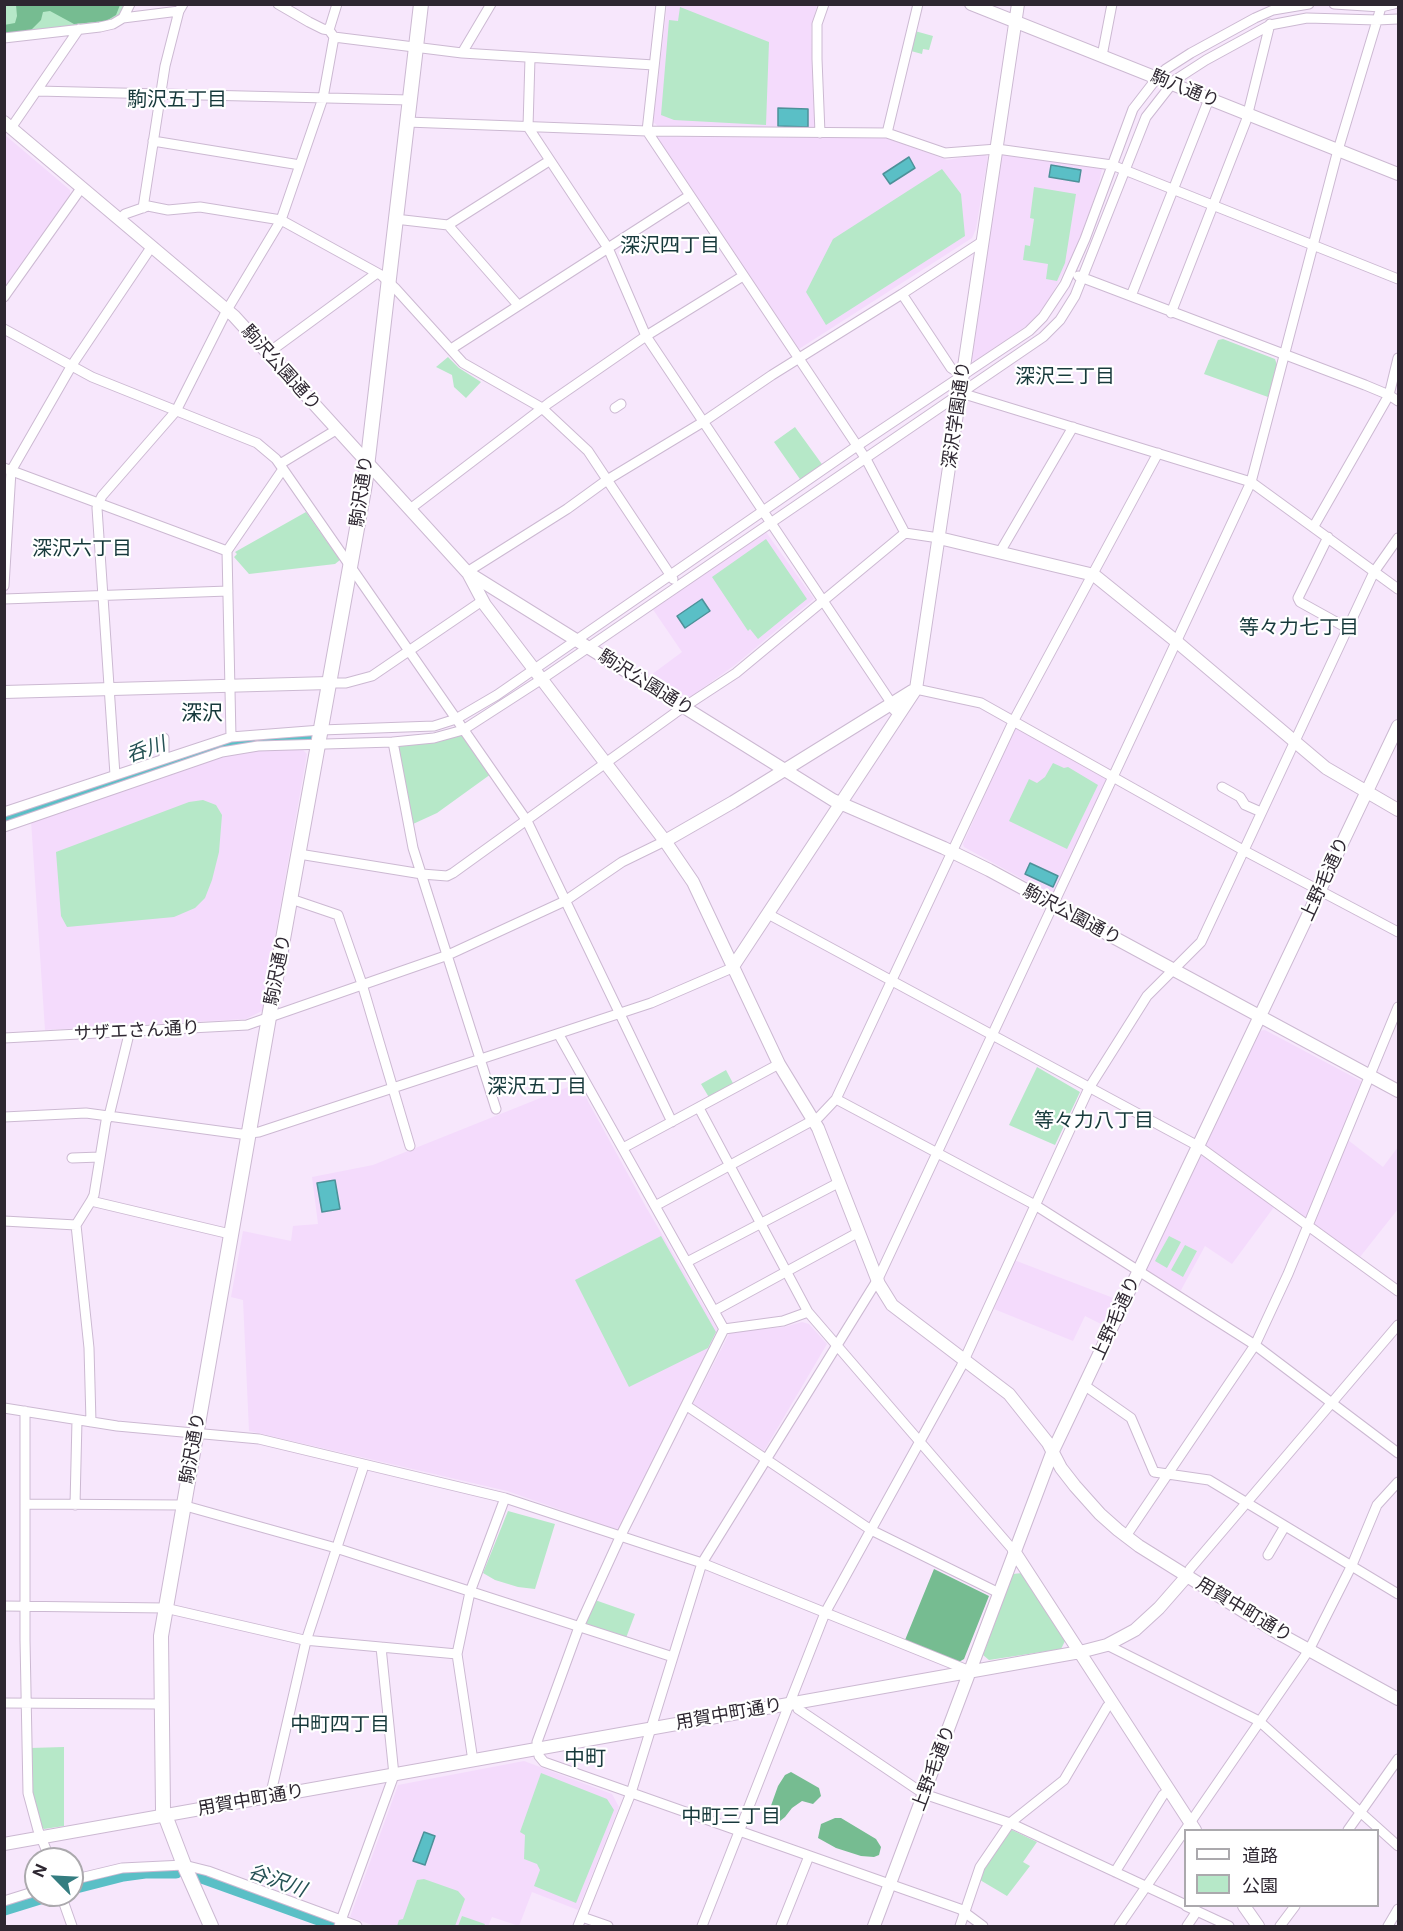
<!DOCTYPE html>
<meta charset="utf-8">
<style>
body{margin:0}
#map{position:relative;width:1403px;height:1931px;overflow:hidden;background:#f7e7fc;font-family:Inter,"Noto Sans JP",sans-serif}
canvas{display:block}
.frame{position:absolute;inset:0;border:6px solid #2e2731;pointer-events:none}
.legend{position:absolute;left:1184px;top:1829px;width:195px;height:78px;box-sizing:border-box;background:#fff;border:2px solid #aba9ad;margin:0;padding:8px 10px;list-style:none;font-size:18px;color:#2e2731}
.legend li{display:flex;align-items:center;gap:12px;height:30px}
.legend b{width:30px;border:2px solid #aba9ad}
.north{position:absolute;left:24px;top:1847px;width:60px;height:60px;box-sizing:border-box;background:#fff;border:2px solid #aba9ad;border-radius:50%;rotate:294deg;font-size:16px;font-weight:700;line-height:24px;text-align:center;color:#2e2731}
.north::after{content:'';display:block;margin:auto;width:21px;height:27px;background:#347d80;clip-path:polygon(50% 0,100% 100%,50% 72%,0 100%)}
</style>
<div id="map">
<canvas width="1403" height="1931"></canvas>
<div class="frame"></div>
<ul class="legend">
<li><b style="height:8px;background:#fff"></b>道路</li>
<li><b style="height:16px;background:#b6e8c8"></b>公園</li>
</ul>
<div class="north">N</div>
</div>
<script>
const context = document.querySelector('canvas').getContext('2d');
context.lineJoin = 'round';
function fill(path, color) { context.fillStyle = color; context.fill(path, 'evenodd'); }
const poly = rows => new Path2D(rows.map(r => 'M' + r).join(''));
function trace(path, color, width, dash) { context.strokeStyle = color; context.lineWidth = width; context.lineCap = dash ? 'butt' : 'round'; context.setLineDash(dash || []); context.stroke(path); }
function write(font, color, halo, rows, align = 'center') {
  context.font = font + ' Inter,"Noto Sans JP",sans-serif'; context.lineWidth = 4.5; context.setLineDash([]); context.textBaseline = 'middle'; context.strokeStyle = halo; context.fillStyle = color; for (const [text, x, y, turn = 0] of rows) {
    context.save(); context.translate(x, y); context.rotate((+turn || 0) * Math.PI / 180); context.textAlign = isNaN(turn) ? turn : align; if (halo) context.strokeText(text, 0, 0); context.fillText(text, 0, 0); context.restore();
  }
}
const built = poly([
 [667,5,817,5,811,28,815,126,811,130,659,127,653,122],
 [5,135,70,190,70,195,5,289],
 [656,137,887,138,947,160,984,154,988,157,976,229,972,238,799,349],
 [1006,154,1102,169,1098,188,1077,247,1048,302,1032,322,973,363,972,358,1001,156],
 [766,532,814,599,735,665,689,698,651,675,682,652,652,608],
 [1014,729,1018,729,1107,780,1056,892,1050,894,964,847,963,844],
 [245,750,303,750,307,754,262,1011,246,1019,45,1030,31,821,223,755],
 [1265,1030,1361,1081,1362,1086,1307,1219,1305,1220,1203,1146,1259,1031],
 [578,1083,646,1207,719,1332,621,1529,618,1530,507,1491,249,1431,243,1300,231,1297,243,1231,291,1241,293,1226,318,1224,312,1177,373,1165],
 [1348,1140,1383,1167,1398,1147,1398,1209,1360,1257,1312,1225],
 [1201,1154,1274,1207,1232,1264,1205,1246,1180,1292,1147,1272,1146,1269,1199,1155],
 [1014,1260,1116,1299,1103,1325,1085,1316,1073,1341,994,1309],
 [802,1322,809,1324,827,1344,764,1451,693,1404,730,1332,784,1327],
 [524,1761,612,1794,619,1807,578,1910,532,1892,519,1926,492,1917,488,1926,375,1926,350,1917,398,1785]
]);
const green = poly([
 [4,5,126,5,120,15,108,23,5,35],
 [680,7,769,42,766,125,674,120,661,115,669,20,678,21],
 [915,31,933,36,929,50,923,49,922,54,911,51],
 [942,169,961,194,965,236,826,325,806,292,833,239],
 [1034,187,1076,194,1065,263,1057,281,1046,279,1048,264,1023,260,1025,245,1030,246,1034,219,1030,218],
 [1223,339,1275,359,1277,365,1268,397,1204,374,1218,340],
 [448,357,459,368,481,382,466,398,454,387,452,375,436,367],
 [795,427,824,467,802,482,774,442],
 [306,512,340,560,335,564,249,574,234,557,237,554,235,552],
 [766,539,807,599,758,639,750,629,748,631,712,577],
 [300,734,300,741,260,743,5,824,4,817,182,755,232,740],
 [458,735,462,735,491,774,437,813,413,824,397,747,399,745],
 [1053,763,1064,768,1068,767,1098,785,1067,849,1009,821,1029,779,1037,783,1045,777],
 [203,800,216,805,222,815,219,852,212,880,205,898,195,908,174,917,67,927,61,916,56,852,189,802],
 [1037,1067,1080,1092,1055,1145,1009,1125],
 [726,1070,735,1087,710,1099,701,1084],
 [661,1236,716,1332,708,1348,629,1387,575,1280],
 [1169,1236,1181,1242,1167,1268,1155,1261],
 [1185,1245,1197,1251,1183,1277,1171,1270],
 [508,1511,555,1524,535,1589,518,1587,495,1580,483,1573],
 [1022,1573,1065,1641,1061,1649,989,1660,983,1655,1013,1574],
 [595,1600,635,1614,626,1638,585,1624,584,1622],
 [64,1747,64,1826,44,1829,41,1827,31,1792,30,1748],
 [541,1773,607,1799,614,1810,576,1903,534,1886,540,1870,537,1864,524,1859,525,1835,520,1832],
 [1012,1830,1037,1842,1023,1862,1030,1866,1007,1896,980,1880,983,1869,1008,1831],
 [424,1879,458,1891,465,1899,455,1926,397,1926,399,1920,403,1919,417,1880],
 [462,1916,485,1924,484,1926,458,1926]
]);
const forest = poly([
 [16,5,120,5,116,15,106,21,74,24,50,11,43,12,41,20,28,33,5,36,4,25,15,23,17,16],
 [934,1569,989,1596,964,1659,959,1662,905,1640],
 [791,1772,819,1788,821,1796,813,1804,802,1801,792,1808,785,1817,780,1821,771,1820,768,1814,778,1786,785,1775],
 [835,1818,841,1818,876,1839,881,1847,879,1855,874,1857,861,1856,836,1848,818,1838,821,1824]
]);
const water = poly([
 [778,108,808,109,808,127,778,126,778,108],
 [909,157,915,168,890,184,883,174,909,157],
 [1051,165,1081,170,1079,182,1049,177,1051,165],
 [702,599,710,611,685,628,677,616,702,599],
 [1030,863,1058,876,1053,887,1025,874,1030,863],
 [335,1180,340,1209,322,1212,317,1183,335,1180],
 [424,1832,435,1836,425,1865,413,1861,424,1832]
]);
const river = poly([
 [4,820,176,760,224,746,261,739,305,737],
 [199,1875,341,1926],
 [72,1887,123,1874,145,1871,176,1871],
 [4,1908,46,1895]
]);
const minor = poly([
 [278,4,309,22,323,29,329,30,334,37,462,53,654,65],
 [661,4,647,131,866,459,905,533],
 [1334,4,1381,7,1394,4],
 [123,18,130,4],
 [329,30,337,4],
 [4,38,100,27,113,24,123,18,179,11],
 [462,53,491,4],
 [1102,56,1112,4],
 [530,58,528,127,608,248,646,336,888,698,894,710],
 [37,91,410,100],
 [407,122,647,131,887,133,945,153,997,149,1112,165,1398,279],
 [11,128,79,29],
 [820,133,817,59,817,24,824,4],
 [887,133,918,4],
 [153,141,300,165],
 [143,208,165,66,179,11,183,4],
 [120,219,125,214,148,206,168,210,200,207,281,220,381,275,395,288,463,363,542,408,588,451,673,579],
 [395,219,448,225,549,161],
 [448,225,518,305],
 [1078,276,1365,385,1389,395,1398,401],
 [902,294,951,368,963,376],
 [1131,296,1209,99],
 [4,297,82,187],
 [1171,313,1246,121,1270,24],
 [4,329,92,377,257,443,276,459,527,821,672,1122],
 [451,349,689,196],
 [268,353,377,273],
 [961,393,1251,482,1398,589],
 [615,408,621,404],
 [280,464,336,430],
 [4,468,227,551],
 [410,509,549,403,646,336,743,276],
 [1314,526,1389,395,1398,358],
 [1328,537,1298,598,1300,602,1347,628],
 [1000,552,1073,427],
 [467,572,567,509,607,480,703,422,772,375,902,294,983,241],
 [4,586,11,471,72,365,152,246],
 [4,599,228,591],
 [329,683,346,683,372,676,482,601],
 [916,689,981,703,1243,850,1398,932],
 [231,737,227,551,283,469],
 [164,738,164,759],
 [393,742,413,848,496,1109],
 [115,775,97,508,99,502,102,496,176,411,227,310,281,220,323,98,334,37],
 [1222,787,1240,797,1245,805,1261,812],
 [4,812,231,737,321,730,434,726,456,719,497,695,857,446,1029,331,1043,317,1065,284,1085,239,1133,109,1157,78,1166,69,1191,53,1255,18,1273,10,1309,4],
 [4,827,222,752,258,746,393,742,434,738,463,730,542,679,1043,337,1060,320,1075,296,1146,117,1175,80,1206,60,1270,25,1307,18,1377,20,1398,19],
 [299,854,422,874,447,876,453,873,675,713,736,673,905,533,939,538],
 [291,899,338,915,362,984,410,1146],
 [768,914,1198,1146,1398,1291],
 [559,1035,724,1329],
 [4,1038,247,1025,448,955,565,901,622,862,665,841],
 [836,1099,1035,1205,1255,1345,1398,1453],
 [699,1108,808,1312,1014,1551],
 [4,1117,86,1113,241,1134,259,1132,651,1003,732,968],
 [623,1148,779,1064],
 [72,1158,100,1157],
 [91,1201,94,1195,106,1121,109,1116,130,1030],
 [655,1206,819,1117,836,1099,1014,720,1158,453],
 [4,1221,76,1225,91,1201,230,1234],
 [76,1225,89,1348,91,1422],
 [687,1262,840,1182],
 [714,1311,859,1232],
 [724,1329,621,1535,579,1627,537,1742,539,1756,544,1762,960,1909,983,1926],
 [724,1329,783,1321,808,1312],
 [1084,1385,1131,1418,1154,1472,1209,1480,1398,1594],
 [687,1406,871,1530,999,1593],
 [4,1408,117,1426,259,1439,505,1498,702,1563,970,1671],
 [25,1411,25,1640,28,1793,38,1830,50,1859],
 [25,1504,182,1505,336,1548,673,1657],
 [75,1505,77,1420],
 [1126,1536,1255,1345,1288,1274,1398,1007],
 [1268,1555,1285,1526],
 [1187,1576,1190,1569,1398,1325],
 [4,1606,165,1608,304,1640,457,1654],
 [1107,1645,1259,1721,1398,1846],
 [797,1702,798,1709,924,1794,1010,1823,1186,1905],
 [4,1703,161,1704],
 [473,1761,457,1654,470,1592,505,1498],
 [270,1797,306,1641,364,1465],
 [1348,1830,1398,1759],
 [1115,1872,1163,1795,1169,1790],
 [72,1880,122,1868,184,1865,208,1871,357,1926],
 [61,1895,72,1926],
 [4,1901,36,1891],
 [1186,1906,1229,1926],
 [582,1917,608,1926],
 [339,1926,394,1775,381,1647],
 [578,1926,631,1793,702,1563,878,1279,1251,482,1338,150,1382,4],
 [702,1926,825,1613,961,1367,1089,1088,1147,996,1201,942,1374,572,1398,538],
 [781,1926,809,1856],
 [960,1926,980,1867,1010,1823,1064,1780,1107,1707,1112,1702],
 [1119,1926,1309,1650,1352,1565,1377,1505,1398,1482],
 [1187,1926,1197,1911],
 [1280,1926,1295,1906],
 [1388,1926,1398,1909]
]);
const tertiary = poly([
 [971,4,1398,174],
 [4,122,234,316,467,572,833,800,944,848,989,870,1398,1091],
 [939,538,1094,575,1177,642,1326,768,1398,810],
 [468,573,485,605,665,841,693,882,779,1064,818,1128,879,1284,892,1305,1009,1394,1048,1443,1061,1468,1075,1486,1100,1514,1118,1530,1139,1546,1278,1633,1398,1699],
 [4,692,329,683],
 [665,841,733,802,912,691],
 [732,968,916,689,1018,4],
 [1014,1551,1195,1830],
 [4,1844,1080,1652,1107,1645,1135,1630,1159,1608,1187,1576],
 [1244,1906,1258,1926],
 [874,1926,1052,1453,1398,726]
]);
const secondary = poly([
 [211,1926,184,1865,163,1810,161,1636,272,1000,365,484,421,4]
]);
const streetNames = [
 ["駒八通り",1185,89,22],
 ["駒沢公園通り",281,368,48],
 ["深沢学園通り",957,415,-82],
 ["駒沢通り",362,491,-82],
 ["駒沢公園通り",646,683,32],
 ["上野毛通り",1325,879,-65],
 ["駒沢公園通り",1072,915,28],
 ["駒沢通り",278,970,-79],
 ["サザエさん通り",137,1031,-3],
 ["上野毛通り",1116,1318,-65],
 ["駒沢通り",193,1448,-80],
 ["用賀中町通り",1244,1610,31],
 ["用賀中町通り",729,1714,-10],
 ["上野毛通り",934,1768,-69],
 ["用賀中町通り",251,1800,-10]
];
const neighbourhoodNames = [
 ["駒沢五丁目",177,100],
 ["深沢四丁目",670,246],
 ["深沢三丁目",1065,377],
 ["深沢六丁目",82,549],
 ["等々力七丁目",1299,628],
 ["深沢五丁目",537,1087],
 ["等々力八丁目",1094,1121],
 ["中町四丁目",340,1725],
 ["中町三丁目",731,1817]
];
const waterNames = [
 ["呑川",146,750,-19],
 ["谷沢川",277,1881,20]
];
const quarterNames = [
 ["深沢",202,714],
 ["中町",585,1759]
];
fill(built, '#f4dbfc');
fill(green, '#b6e8c8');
fill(forest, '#76bc91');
fill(water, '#5abfc6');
trace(water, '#4d9199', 1.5);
trace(river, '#5abfc6', 15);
trace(minor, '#ccb9d2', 11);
trace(tertiary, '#ccb9d2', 14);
trace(secondary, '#ccb9d2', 16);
trace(minor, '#fff', 9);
trace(tertiary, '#fff', 12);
trace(secondary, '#fff', 14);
write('18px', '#2e2731', '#fff', streetNames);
write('20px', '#17393b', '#fff', neighbourhoodNames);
write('italic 20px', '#255255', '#fff', waterNames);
write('21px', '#17393b', '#fff', quarterNames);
</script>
